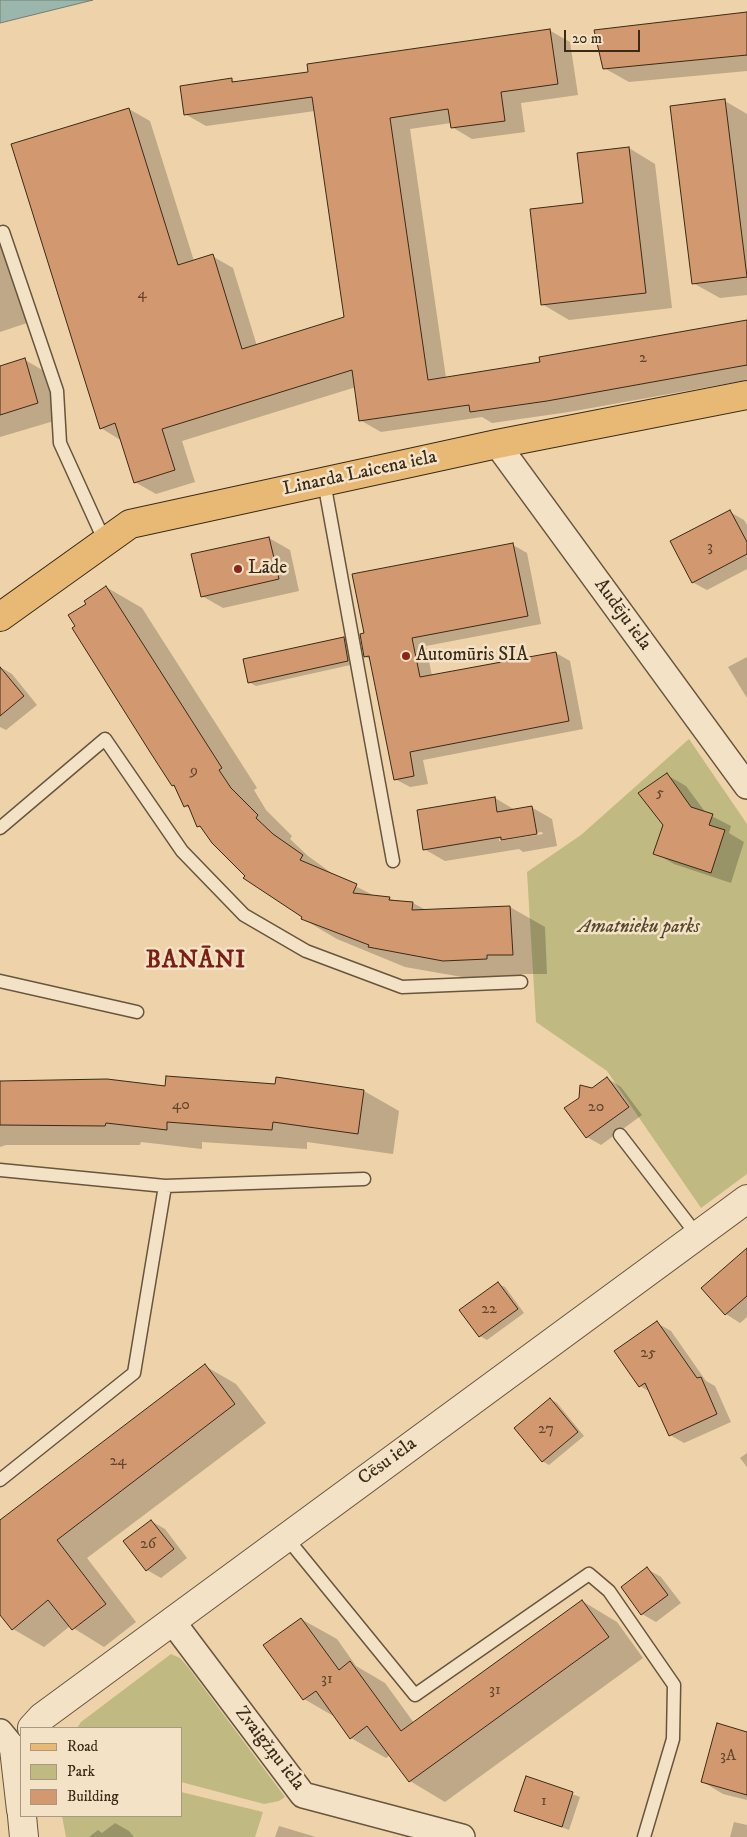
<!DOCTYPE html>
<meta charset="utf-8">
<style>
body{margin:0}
#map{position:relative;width:747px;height:1837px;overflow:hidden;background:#eed2a9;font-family:"IM FELL DW Pica",serif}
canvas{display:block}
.legend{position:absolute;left:20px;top:1727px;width:162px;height:90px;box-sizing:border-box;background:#f4e2c7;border:1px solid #aa9981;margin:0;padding:6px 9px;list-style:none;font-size:15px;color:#3a2b17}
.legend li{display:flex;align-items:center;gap:10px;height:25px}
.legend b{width:25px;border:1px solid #aa9981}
.scale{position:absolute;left:564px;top:30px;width:76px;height:22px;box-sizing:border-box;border:2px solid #3a2b17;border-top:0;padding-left:6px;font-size:15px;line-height:18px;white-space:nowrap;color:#3a2b17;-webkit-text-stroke:4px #f4e2c7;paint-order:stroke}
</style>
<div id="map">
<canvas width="747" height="1837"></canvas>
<ul class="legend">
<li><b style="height:6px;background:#e7b974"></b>Road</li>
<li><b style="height:14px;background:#c0ba82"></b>Park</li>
<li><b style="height:14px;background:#d2986f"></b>Building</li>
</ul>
<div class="scale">20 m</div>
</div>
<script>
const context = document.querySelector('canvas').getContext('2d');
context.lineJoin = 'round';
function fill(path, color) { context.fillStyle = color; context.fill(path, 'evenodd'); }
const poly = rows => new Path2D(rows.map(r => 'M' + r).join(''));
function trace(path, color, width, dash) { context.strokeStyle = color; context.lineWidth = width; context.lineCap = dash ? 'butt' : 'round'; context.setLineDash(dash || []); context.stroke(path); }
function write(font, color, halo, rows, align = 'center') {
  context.font = font + ' "IM FELL DW Pica",serif'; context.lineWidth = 5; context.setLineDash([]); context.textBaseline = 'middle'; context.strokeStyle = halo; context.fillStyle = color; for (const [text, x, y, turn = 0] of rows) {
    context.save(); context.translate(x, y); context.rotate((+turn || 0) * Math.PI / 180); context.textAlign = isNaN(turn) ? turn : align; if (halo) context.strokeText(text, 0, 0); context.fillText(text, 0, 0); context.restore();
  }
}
const green = poly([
 [689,739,747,824,747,1174,701,1208,607,1071,536,1022,527,872,581,835],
 [171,1654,180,1658,188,1667,285,1797,279,1801,264,1804,181,1782,181,1728,77,1728,81,1722],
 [181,1792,263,1812,255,1837,66,1837,62,1816,181,1816]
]);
const water = poly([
 [0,0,93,0,0,23,0,0]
]);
const shadow = poly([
 [747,13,747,71,629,82,604,68],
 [549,30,570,42,578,95,521,103,525,132,472,139,452,127,451,123,410,129,446,378,541,363,747,321,747,380,569,412,492,423,482,417,381,432,360,420,356,387,182,441,195,482,156,494,135,482,122,441,101,428,129,109,150,121,194,261,212,256,233,268,257,346,346,318,315,111,206,126,185,114,232,80,237,83,310,73],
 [725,101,747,114,747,295,720,298,693,283],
 [629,148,655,164,672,308,569,320,542,304,584,205],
 [0,238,33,321,0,332],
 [25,360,51,375,64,418,0,437,0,367],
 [730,512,744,520,747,525,747,569,707,590,692,582],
 [269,538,290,550,299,591,223,608,202,596],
 [513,545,527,553,541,624,426,646,432,676,556,653,570,661,583,729,423,760,428,784,410,787,395,779,371,660,365,656,366,634],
 [106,587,142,608,257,788,254,790,266,810,292,836,290,839,308,856,337,877,377,897,413,903,426,910,510,907,545,927,547,974,522,974,522,978,479,980,405,967,337,939,303,919,304,917,246,876,204,829,198,826,191,809,185,806,173,785,88,604],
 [344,638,351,642,355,664,256,686,249,682],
 [747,657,747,698,728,667],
 [0,667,12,674,37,705,6,730,0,727],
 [667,775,686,786,706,813,731,826,729,833,744,842,731,883,674,864,655,853,664,825],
 [495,798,515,810,531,807,552,819,557,846,523,852,519,849,445,861,424,849],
 [542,832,543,834,499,841,499,839],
 [607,1078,621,1087,642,1115,601,1145,587,1137,592,1090],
 [0,1082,166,1087,276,1086,364,1091,399,1111,393,1154,307,1142,307,1149,202,1142,202,1149,141,1142,140,1145,6,1145,0,1147],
 [747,1261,747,1317,740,1323,726,1314,703,1288],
 [498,1284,505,1287,524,1313,487,1340,480,1336],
 [657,1323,671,1331,706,1381,715,1386,731,1422,684,1443,670,1435,650,1392,640,1386],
 [205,1366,236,1384,266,1423,87,1558,136,1622,104,1647,70,1626,44,1647,13,1629,0,1613,0,1522],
 [550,1399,557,1403,584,1436,549,1465,542,1461],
 [747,1453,747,1467,740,1458],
 [151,1521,165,1529,187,1558,161,1578,147,1570],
 [647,1569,661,1577,681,1603,656,1622,642,1614],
 [582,1601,617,1622,643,1658,445,1802,410,1781,390,1755,386,1758,351,1738,337,1718,304,1699,265,1645,301,1619,337,1639,356,1666,385,1683,414,1723],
 [747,1733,747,1800,723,1794,703,1782],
 [527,1778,580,1797,569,1830,516,1810],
 [734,1822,747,1825,747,1837,730,1837],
 [115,1823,129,1831,134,1837,89,1837,98,1830,102,1833],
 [279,1826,316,1837,275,1837]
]);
const building = poly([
 [747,12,747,55,603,69,594,30,747,12],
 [550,29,558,84,501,92,505,121,451,128,448,109,390,118,428,380,540,362,539,357,747,320,747,365,547,401,470,412,469,405,359,421,352,370,162,429,175,470,134,483,115,423,100,429,11,144,129,108,178,265,213,254,242,349,344,317,312,97,184,115,180,86,232,78,232,82,308,72,307,64,550,29],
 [725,99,747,277,692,284,670,106,725,99],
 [629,147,646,293,541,305,530,209,583,203,577,153,629,147],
 [25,358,38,403,0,415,0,366,25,358],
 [730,510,747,542,747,554,692,583,670,541,730,510],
 [269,537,279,579,201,597,191,554,269,537],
 [513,543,528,616,412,638,420,677,556,652,569,721,410,752,414,776,394,780,369,656,364,657,360,634,364,633,352,574,513,543],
 [106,586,222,768,219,770,231,788,258,815,256,818,273,834,303,855,300,860,357,884,353,893,390,897,389,900,413,902,412,910,510,906,513,955,487,955,487,959,443,961,368,947,369,945,301,919,302,917,243,878,245,876,212,843,200,826,197,827,188,805,184,807,174,785,172,786,150,752,72,628,75,626,68,615,86,604,84,601,106,586],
 [344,637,348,661,248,683,243,659,344,637],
 [0,667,24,696,0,716,0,667],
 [667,773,691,807,713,814,709,825,725,830,711,873,653,854,663,825,638,793,667,773],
 [495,797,497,812,532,806,537,834,501,840,501,837,423,850,417,810,495,797],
 [166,1076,275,1084,276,1077,364,1090,358,1134,273,1122,272,1130,167,1122,167,1130,106,1123,105,1126,0,1125,0,1081,107,1079,165,1086,166,1076],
 [607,1077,629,1107,586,1138,564,1108,579,1098,580,1085,592,1088,607,1077],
 [747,1248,747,1296,725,1315,701,1288,747,1248],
 [498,1282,518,1309,479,1337,459,1310,498,1282],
 [657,1321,697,1378,701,1377,717,1414,669,1436,645,1383,639,1387,614,1351,657,1321],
 [205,1364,235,1404,57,1540,106,1604,72,1630,48,1600,12,1630,0,1615,0,1520,205,1364],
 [550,1398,578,1432,542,1462,514,1428,550,1398],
 [151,1520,174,1549,146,1571,123,1541,151,1520],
 [647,1567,668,1595,641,1615,621,1587,647,1567],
 [582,1600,609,1637,409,1782,367,1726,350,1739,316,1691,303,1700,263,1645,301,1618,339,1670,350,1661,401,1731,582,1600],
 [717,1723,747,1732,747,1795,701,1782,717,1723],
 [526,1776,573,1792,562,1827,514,1811,526,1776]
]);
const service = poly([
 [3,232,57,391,60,443,105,542],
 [324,482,393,861],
 [0,828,105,739,182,851,244,915,306,951,402,987,521,982],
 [0,981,137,1012],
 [620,1135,697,1235],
 [0,1170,165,1186,364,1179],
 [0,1480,134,1373,165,1186],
 [286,1537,415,1695,589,1574,609,1591,674,1685,673,1739,644,1837]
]);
const minor = poly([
 [497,444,747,786],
 [172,1621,303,1795,462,1837],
 [0,1732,14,1749]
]);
const tertiary = poly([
 [32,1728,42,1717,747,1199],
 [14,1749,21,1810],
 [22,1816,24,1837]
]);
const primary = poly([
 [0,617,130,524,497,444,747,395]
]);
const markers = [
 [238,569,5,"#8f2418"],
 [406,656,5,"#8f2418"]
];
const numberNames = [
 ["4",142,295],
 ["2",643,359],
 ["3",710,548],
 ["9",194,772],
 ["5",660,794],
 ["40",181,1106],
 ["20",596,1108],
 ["22",489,1310],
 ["25",648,1354],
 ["27",546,1430],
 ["24",118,1462],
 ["26",148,1545],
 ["31",327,1680],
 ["31",495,1691],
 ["3A",728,1757],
 ["1",544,1802]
];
const streetNames = [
 ["Linarda Laicena iela",360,474,-12],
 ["Audēju iela",622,615,54],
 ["Cēsu iela",388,1462,-36],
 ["Zvaigžņu iela",269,1749,52]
];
const poiNames = [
 ["Lāde",248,569],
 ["Automūris SIA",416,656]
];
const parkNames = [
 ["Amatnieku parks",639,928]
];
const districtNames = [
 ["BANĀNI",196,962]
];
fill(green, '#c0ba82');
fill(water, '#9ab6ad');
trace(water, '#747e71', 1);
fill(shadow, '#0003');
fill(building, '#d2986f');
trace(building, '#3a2b17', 1);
trace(service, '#67553c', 15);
trace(minor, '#67553c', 28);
trace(tertiary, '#67553c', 30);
trace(primary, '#3a2b17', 30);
trace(service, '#f4e2c7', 12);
trace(minor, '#f4e2c7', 25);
trace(tertiary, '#f4e2c7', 28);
trace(primary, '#e7b974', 28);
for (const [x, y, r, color] of markers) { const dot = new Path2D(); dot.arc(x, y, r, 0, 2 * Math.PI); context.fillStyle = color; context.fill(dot); trace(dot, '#f4e2c7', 2); }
write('16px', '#60462d', null, numberNames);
write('19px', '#3a2b17', '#f4e2c7', streetNames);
write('19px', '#3a2b17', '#f4e2c7', poiNames, 'left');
write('italic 19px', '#55482c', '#f4e2c7', parkNames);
context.letterSpacing = '1px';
write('bold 24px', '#7a1f14', '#f4e2c7', districtNames);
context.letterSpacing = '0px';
</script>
